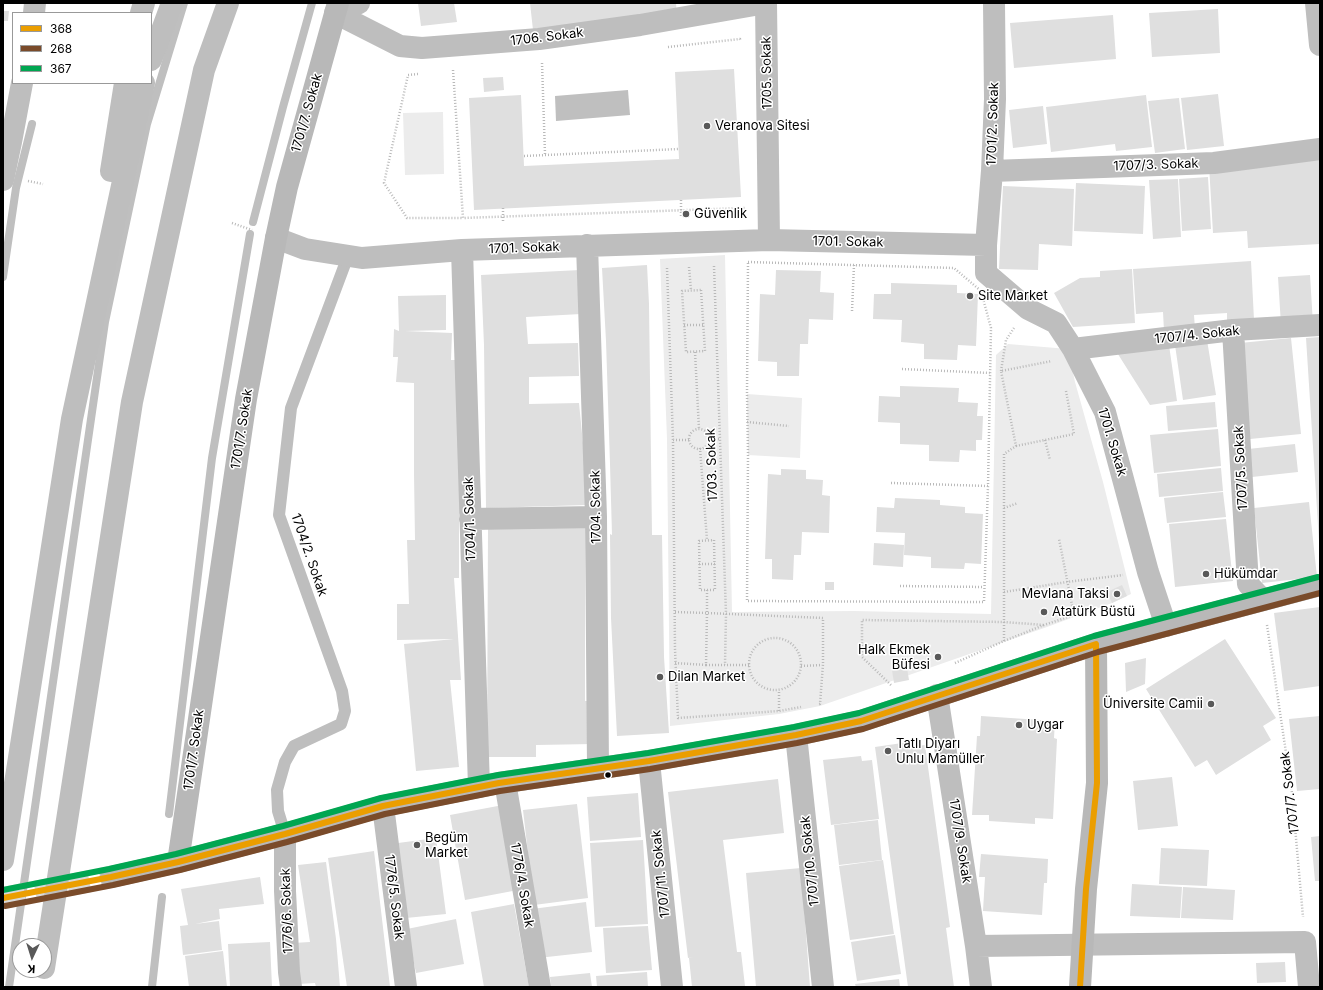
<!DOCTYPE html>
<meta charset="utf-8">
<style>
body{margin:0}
#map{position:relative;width:1323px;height:990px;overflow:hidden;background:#fff;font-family:Inter,sans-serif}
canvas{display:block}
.frame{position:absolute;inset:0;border:4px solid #000;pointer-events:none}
.legend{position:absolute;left:12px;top:12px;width:140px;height:72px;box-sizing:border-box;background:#fff;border:1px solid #999;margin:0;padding:5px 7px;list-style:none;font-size:12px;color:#000}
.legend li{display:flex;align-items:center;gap:8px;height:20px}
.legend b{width:20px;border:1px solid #999}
.north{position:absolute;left:12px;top:938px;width:40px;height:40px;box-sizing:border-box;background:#fff;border:1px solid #999;border-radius:50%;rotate:184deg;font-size:11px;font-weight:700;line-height:16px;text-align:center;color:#000}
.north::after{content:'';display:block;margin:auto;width:14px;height:18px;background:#595959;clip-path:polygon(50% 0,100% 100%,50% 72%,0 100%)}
</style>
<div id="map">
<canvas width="1323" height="990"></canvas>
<div class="frame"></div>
<ul class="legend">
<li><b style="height:5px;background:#eb9e00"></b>368</li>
<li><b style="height:5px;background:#7a4b2a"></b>268</li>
<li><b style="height:5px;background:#00a651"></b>367</li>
</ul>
<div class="north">K</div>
</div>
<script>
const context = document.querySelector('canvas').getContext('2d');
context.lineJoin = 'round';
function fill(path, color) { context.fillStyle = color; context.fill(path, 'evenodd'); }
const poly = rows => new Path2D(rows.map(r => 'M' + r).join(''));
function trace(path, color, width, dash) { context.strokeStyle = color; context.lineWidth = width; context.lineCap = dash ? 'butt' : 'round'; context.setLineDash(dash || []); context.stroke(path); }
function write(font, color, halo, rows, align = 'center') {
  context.font = font + ' Inter,sans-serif'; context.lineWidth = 3; context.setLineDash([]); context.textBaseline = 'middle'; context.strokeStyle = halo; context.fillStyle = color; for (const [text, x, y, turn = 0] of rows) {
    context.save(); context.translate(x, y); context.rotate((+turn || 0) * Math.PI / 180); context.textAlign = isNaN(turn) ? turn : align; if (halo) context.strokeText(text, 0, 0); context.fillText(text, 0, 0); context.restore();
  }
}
const green = poly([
 [443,112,444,174,405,175,403,113],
 [725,255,732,612,854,611,991,614,996,355,1008,344,1068,349,1075,382,1103,482,1131,594,1112,603,1047,627,820,706,779,714,670,726,667,439,660,259],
 [747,394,802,398,800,458,748,455]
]);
const water = poly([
 [628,90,630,115,556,121,555,96]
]);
const stream = poly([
 [253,222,283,107,312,3],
 [3,277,16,188,32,124],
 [169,814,212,458,250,234],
 [9,987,105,322,147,124,184,3],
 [152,987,162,897]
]);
const building = poly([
 [418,3,454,3,457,22,421,26],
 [530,3,676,3,677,15,533,30],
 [1218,9,1220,53,1152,57,1149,13],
 [3,11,9,11,8,21,3,21],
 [1113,15,1116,59,1014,68,1010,23],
 [734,69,741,197,474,210,469,98,521,95,524,166,679,159,675,72],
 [503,77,504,90,484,92,483,78],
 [1218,94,1224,146,1187,150,1181,98],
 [1146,95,1152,147,1116,151,1115,144,1051,152,1046,107],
 [1179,98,1185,149,1155,153,1148,101],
 [1043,106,1047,144,1013,148,1009,110],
 [1320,160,1320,244,1248,248,1247,231,1213,233,1209,165],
 [1208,177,1211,229,1182,231,1179,179],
 [1178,179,1181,237,1153,239,1149,180],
 [1076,183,1145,186,1143,234,1074,231],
 [1003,186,1074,189,1072,246,1039,244,1038,270,999,269],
 [682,211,690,211,690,217,682,217],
 [1251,261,1254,320,1227,322,1227,313,1194,315,1195,329,1164,331,1163,312,1136,314,1133,269],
 [647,265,649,304,652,535,662,535,664,657,669,733,617,736,611,618,610,534,612,535,610,464,606,341,602,268],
 [1132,269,1135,323,1073,327,1054,293,1080,278,1100,277,1100,271],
 [580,270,581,314,526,317,528,344,578,343,579,376,529,377,529,404,579,403,585,464,586,505,486,508,484,345,481,275],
 [776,270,821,271,820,292,834,293,833,320,809,319,808,344,800,344,799,376,777,376,777,362,758,361,760,294,775,295],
 [1310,275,1313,324,1281,325,1278,277],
 [891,283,957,285,957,293,978,294,976,346,958,345,957,360,924,359,924,344,901,342,902,320,873,319,874,294,891,294],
 [446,295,446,330,405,331,452,333,451,360,458,360,462,512,459,514,459,578,454,578,461,680,450,680,459,767,416,771,404,644,454,639,397,640,397,604,409,604,407,540,415,540,414,474,414,383,396,382,398,357,393,357,394,329,399,331,398,296],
 [1320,337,1320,541,1319,541,1306,338],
 [1291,338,1301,434,1250,439,1240,343],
 [1207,340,1216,395,1183,400,1175,345],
 [1169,345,1177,401,1150,405,1116,351],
 [900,386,959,388,958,402,978,403,977,416,983,416,982,440,976,440,976,451,960,450,959,462,929,461,929,445,900,444,900,423,878,422,879,396,900,397],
 [1215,402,1217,427,1168,431,1166,406],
 [1218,429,1221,466,1154,473,1150,435],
 [1295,444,1298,472,1252,477,1248,449],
 [1221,468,1223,491,1159,497,1157,474],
 [781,469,806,470,806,479,823,480,822,495,830,496,829,533,802,532,801,555,794,555,793,580,772,579,772,559,765,559,768,474,781,475],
 [1223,492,1226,517,1167,523,1164,498],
 [895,498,940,500,940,505,965,507,965,513,983,514,981,564,965,563,964,569,931,568,931,557,904,555,905,533,876,532,877,507,894,508],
 [1309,502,1317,577,1262,583,1254,508],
 [1226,519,1233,581,1175,587,1169,524],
 [488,528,585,528,585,701,592,701,593,744,536,745,536,757,487,757],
 [874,543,904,545,903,567,873,565],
 [825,582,834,582,834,590,825,590],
 [1122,585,1127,596,1112,603,1107,592],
 [1320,607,1320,686,1284,691,1274,613],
 [1225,639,1276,718,1263,726,1271,740,1216,775,1207,760,1195,767,1146,689],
 [940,653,943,658,936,661,934,655],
 [1146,658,1145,684,1126,692,1125,663],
 [906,662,909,680,894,683,891,664],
 [981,716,1055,721,1054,738,1057,739,1053,819,1035,818,1035,824,989,821,989,815,972,815,977,736,980,736],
 [1320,716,1320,789,1297,791,1289,719],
 [909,742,910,747,925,745,950,927,946,928,954,987,908,987,875,747],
 [861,756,862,761,872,760,879,819,831,825,823,760],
 [1172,777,1178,826,1138,830,1133,781],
 [778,779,784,833,723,840,737,952,741,952,745,986,692,987,689,958,693,957,688,958,668,792],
 [638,793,641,837,590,841,587,797],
 [577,804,588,898,534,905,523,810],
 [503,805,518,890,465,900,450,815],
 [878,820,882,860,839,865,834,825],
 [1320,836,1320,881,1315,881,1311,837],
 [436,838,446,914,406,918,398,843],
 [643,840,648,924,595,927,590,843],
 [1161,848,1209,850,1207,886,1159,884],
 [374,851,390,987,347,987,328,858],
 [981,854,1048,859,1047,883,1044,883,1042,915,983,911,985,877,979,877],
 [883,860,894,934,850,940,839,866],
 [326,862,336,939,340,987,316,987,315,983,299,984,293,943,310,942,298,865],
 [801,868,810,987,756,987,746,873],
 [260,877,264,904,219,909,220,919,195,924,219,921,222,950,183,955,180,926,188,925,181,889],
 [1132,884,1182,887,1180,918,1130,916],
 [1183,887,1235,890,1233,920,1181,918],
 [586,902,592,952,538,958,532,909],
 [514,904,529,987,484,987,471,912],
 [456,919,464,964,416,973,407,929],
 [648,926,652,970,606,973,603,928],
 [895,935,901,974,857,981,851,942],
 [270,942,272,987,230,987,228,944],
 [223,951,227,987,189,987,185,956],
 [1285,962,1286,982,1257,983,1256,963],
 [647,972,648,987,597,987,596,976],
 [590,973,592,987,551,987,550,977],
 [899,979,900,987,856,987,855,984]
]);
const secondaryTunnel = poly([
 [3,898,111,877]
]);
const path = poly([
 [668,47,740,39,740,41],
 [542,63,545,154],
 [453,70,463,218,745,208],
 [418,74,408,75,384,183,407,218,463,218],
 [524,156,679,149],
 [28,181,43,184],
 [681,200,681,217],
 [503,208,503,223],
 [232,223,252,230],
 [748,262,954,268,981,291,991,328,988,486,984,602,747,601,748,455,747,394,748,262],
 [714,266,726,614,725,665],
 [689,267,691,290],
 [667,268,673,440,675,649,678,718,779,711,801,707],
 [701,290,705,351,686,352,682,291,701,290],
 [852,311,854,265],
 [684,325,703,325],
 [695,352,699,429],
 [902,369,990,373],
 [1001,371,1006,340,1014,328],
 [747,422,789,426],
 '689 439a10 10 0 1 1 20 0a10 10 0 1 1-20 0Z',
 [709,439,721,439],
 [673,440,689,440],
 [1045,440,1050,460],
 [1016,446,1074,434,1066,391],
 [700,448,707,540],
 [891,483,988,486],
 [1004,508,1018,503],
 [714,540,715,590,700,590,699,541,714,540],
 [699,564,715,564],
 [900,586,984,587],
 [707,590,707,613,823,618,823,664,820,704,818,704],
 [1004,592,1067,582,1123,575],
 [675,612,707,613,706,665,675,663],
 [1267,625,1292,793,1303,917],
 '749 664a26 26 0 1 1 52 0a26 26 0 1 1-52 0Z',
 [1004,641,1004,454,1016,446,1001,371,1052,361],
 [955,663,1004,641,1044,625,1074,615,1059,539],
 [706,665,749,665],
 [801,666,822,665],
 [891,685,862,657,862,620,1004,622,1044,625],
 [779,711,779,690]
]);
const lane = poly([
 [285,834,278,811,277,790,285,762,294,746,341,724,345,711,342,691,279,515,291,408,348,256]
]);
const street = poly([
 [766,3,769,240],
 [994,3,995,99,992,171,986,245,986,273,1028,309,1056,323,1073,349,1105,412,1148,572,1166,626],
 [1316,3,1320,45],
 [34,13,35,3],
 [335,13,400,46,422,48,539,39,640,25,766,3],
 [335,13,359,3],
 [992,171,1214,163,1320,149],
 [3,180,11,142,22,83],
 [276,238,305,249,362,258,462,250,769,240,986,245],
 [587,245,596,517,598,768],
 [462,250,479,787],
 [1233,330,1248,584,1263,600],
 [1073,349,1233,330,1320,325],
 [470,519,596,517],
 [937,695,976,946,981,987],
 [796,735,823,987],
 [649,761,672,987],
 [505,782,540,987],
 [383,806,406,987],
 [285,834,285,891,289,972,291,987],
 [976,946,1305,942,1309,987]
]);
const secondary = poly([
 [178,862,246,399,276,238,287,187,338,3],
 [111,877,178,862,285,834,383,806,499,783,649,761,796,735,861,721,1096,644,1320,585],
 [1080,987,1086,889,1097,783,1096,644]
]);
const highway = poly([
 [141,13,144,3],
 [151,60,172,3],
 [111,171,125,83],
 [3,860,72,419,144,83],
 [44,968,132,402,204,70,228,3]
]);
const bus1 = poly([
 [3,898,111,877,178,862,285,834,383,806,499,783,649,761,796,735,861,721,1096,644,1097,783,1086,889,1080,987]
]);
const bus2 = poly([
 [5,906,113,885,180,870,287,842,385,814,500,791,650,769,797,743,863,729,1098,652,1320,593]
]);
const bus3 = poly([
 [3,890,109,869,176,854,283,826,381,798,498,775,648,753,794,727,859,713,1094,636,1318,577]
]);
const markers = [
 [707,126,4,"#595959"],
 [686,214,4,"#595959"],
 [970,296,4,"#595959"],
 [1206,574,4,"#595959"],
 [1117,594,4,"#595959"],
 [1044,612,4,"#595959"],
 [938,657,4,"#595959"],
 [660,677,4,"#595959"],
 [1211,704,4,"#595959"],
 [1019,725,4,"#595959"],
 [888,751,4,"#595959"],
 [608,775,3.5,"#000"],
 [417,845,4,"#595959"]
];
const streetNames = [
 ["1706. Sokak",547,37,-7],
 ["1705. Sokak",767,73,-91],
 ["1701/7. Sokak",307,113,-74],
 ["1701/2. Sokak",993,124,-88],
 ["1707/3. Sokak",1156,165,-2],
 ["1701. Sokak",848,242,1],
 ["1701. Sokak",524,248,-2],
 ["1707/4. Sokak",1197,335,-6],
 ["1701/7. Sokak",242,429,-81],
 ["1701. Sokak",1112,442,73],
 ["1703. Sokak",712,465,-92],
 ["1707/5. Sokak",1241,468,-93],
 ["1704. Sokak",596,507,-91],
 ["1704/1. Sokak",470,519,-92],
 ["1704/2. Sokak",309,555,71],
 ["1701/7. Sokak",194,750,-82],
 ["1707/7. Sokak",1290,793,-97],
 ["1707/9. Sokak",960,841,81],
 ["1707/10. Sokak",810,861,-96],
 ["1707/11. Sokak",661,874,-96],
 ["1776/4. Sokak",522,885,80],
 ["1776/5. Sokak",394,897,83],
 ["1776/6. Sokak",287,911,-92]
];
const poiNames = [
 ["Veranova Sitesi",715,126],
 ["Güvenlik",694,214],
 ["Site Market",978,296],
 ["Hükümdar",1214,574],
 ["Mevlana Taksi",1109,594,"right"],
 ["Atatürk Büstü",1052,612],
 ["Halk Ekmek",930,650,"right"],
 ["Büfesi",930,665,"right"],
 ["Dilan Market",668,677],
 ["Üniversite Camii",1203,704,"right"],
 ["Uygar",1027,725],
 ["Tatlı Diyarı",896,744],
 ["Unlu Mamüller",896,759],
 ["Begüm",425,838],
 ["Market",425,853]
];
fill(green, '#ececec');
fill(water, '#bfbfbf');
trace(stream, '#bfbfbf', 8);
fill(building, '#dfdfdf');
trace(secondaryTunnel, '#d9d9d9', 22, [22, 11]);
trace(path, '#b9b9b9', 2.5, [1, 2]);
trace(lane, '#bebebe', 12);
trace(street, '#bebebe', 22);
trace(secondary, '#b8b8b8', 22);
trace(highway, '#bebebe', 22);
trace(bus1, '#eb9e00', 6);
trace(bus2, '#7a4b2a', 6);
trace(bus3, '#00a651', 6);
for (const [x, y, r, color] of markers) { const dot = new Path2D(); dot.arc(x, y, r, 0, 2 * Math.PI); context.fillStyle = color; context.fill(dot); trace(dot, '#fff', 1.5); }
write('13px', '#000', '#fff', streetNames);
write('13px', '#000', '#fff', poiNames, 'left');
</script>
